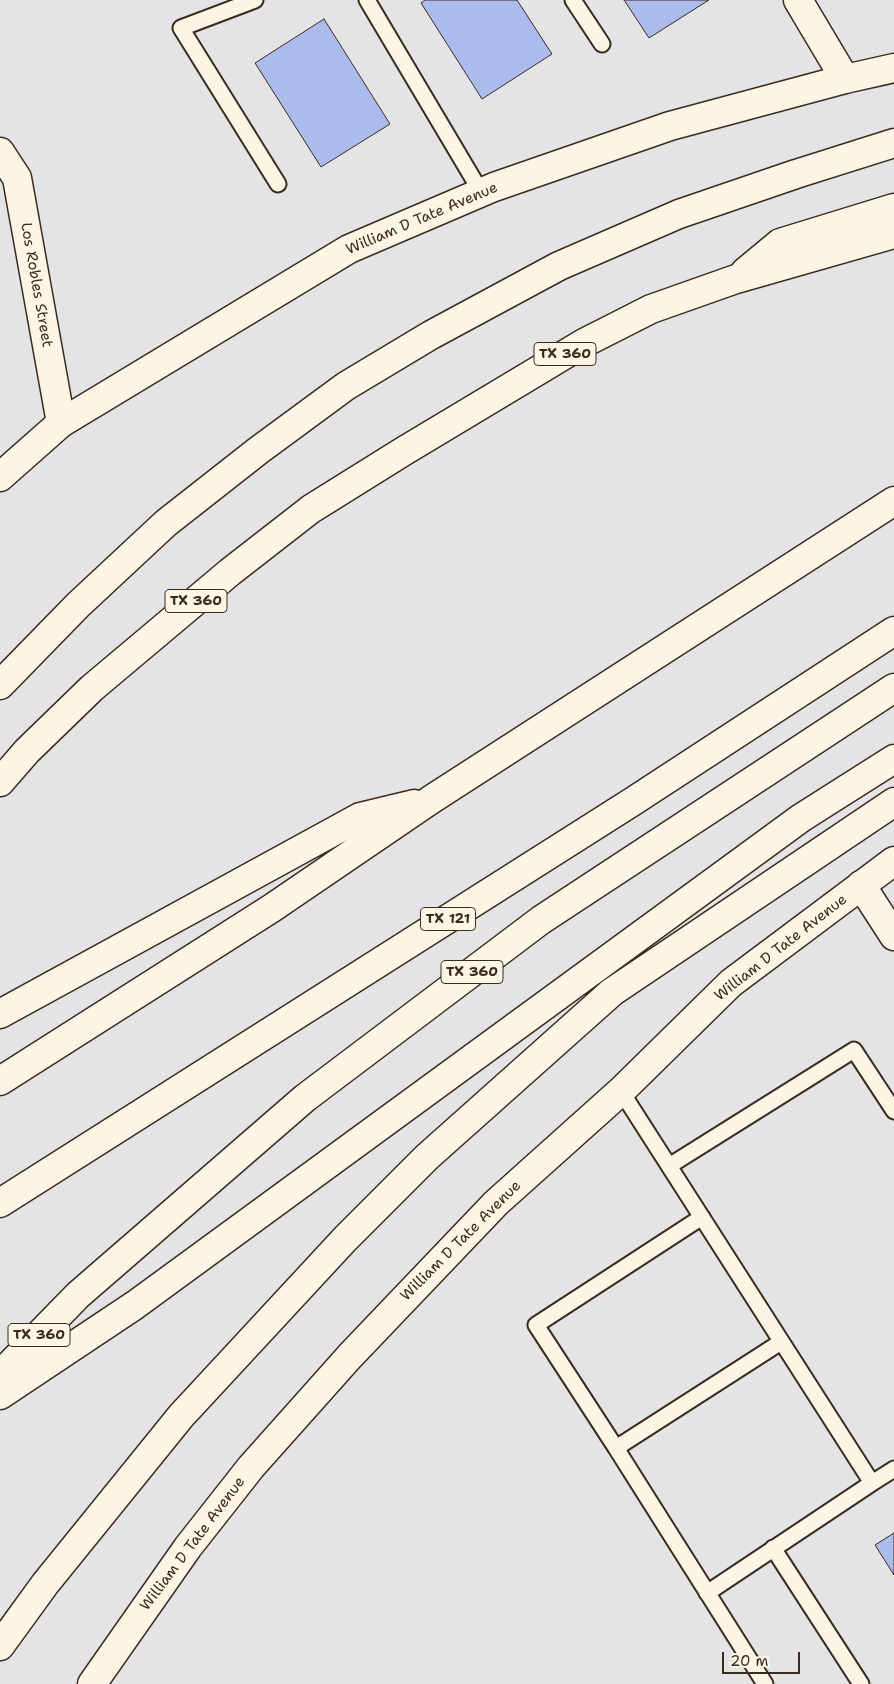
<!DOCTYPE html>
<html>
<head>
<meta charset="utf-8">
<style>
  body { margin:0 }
  #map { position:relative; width:894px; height:1684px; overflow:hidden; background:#e4e4e7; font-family:"Shantell Sans",sans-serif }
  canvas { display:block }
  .scale { position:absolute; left:722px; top:1652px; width:78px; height:22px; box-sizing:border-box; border:2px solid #3b2a1e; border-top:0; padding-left:6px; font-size:15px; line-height:18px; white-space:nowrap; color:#3b2a1e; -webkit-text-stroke:4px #fcf5e5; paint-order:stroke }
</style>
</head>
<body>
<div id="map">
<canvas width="894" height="1684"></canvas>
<div class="scale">20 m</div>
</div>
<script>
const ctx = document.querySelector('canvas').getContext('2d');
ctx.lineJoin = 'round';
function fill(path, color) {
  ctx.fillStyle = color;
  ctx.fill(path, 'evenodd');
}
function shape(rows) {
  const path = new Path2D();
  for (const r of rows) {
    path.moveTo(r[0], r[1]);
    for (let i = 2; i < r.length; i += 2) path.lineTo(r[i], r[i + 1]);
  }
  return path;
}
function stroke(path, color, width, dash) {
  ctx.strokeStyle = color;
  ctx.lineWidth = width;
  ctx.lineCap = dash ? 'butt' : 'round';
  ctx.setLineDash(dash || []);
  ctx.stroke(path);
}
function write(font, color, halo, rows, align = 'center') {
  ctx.font = font + ' "Shantell Sans",sans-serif';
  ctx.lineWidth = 5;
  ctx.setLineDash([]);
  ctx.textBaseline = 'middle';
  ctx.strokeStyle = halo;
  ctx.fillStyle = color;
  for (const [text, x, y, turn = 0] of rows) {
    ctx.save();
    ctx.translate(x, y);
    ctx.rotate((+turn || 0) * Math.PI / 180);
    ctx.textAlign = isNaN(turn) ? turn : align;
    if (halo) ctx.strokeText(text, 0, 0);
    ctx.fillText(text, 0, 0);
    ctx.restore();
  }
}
const building = shape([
  [425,0,517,0,552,54,482,99,421,3,425,0],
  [624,0,709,0,649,38,624,0],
  [324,19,390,124,321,167,255,63,324,19],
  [894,1533,894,1575,875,1545,894,1533]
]);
fill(building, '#abbbeb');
stroke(building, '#3b2a1e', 1);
const service = shape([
  [255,0,181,28,278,184],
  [367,0,481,192],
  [573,0,602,44],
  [621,1091,872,1483,894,1469],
  [669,1166,854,1050,894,1111],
  [616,1448,536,1325,702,1217],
  [773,1548,861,1684],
  [707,1593,872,1483],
  [765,1684,616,1448,781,1342]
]);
const minor = shape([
  [0,152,17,178,61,423]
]);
const tertiary = shape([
  [798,0,845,79],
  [861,885,894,936]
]);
const secondary = shape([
  [0,477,61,423,349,249,494,187,670,126,845,79,894,68],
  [92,1684,188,1547,251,1467,350,1356,496,1203,621,1091,731,983,894,861]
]);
const motorway = shape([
  [745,272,780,243,894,208],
  [0,685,78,605,166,523,259,450,346,386,431,335,559,266,679,214,796,174,894,143],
  [0,782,27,751,92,688,230,572,311,509,404,451,584,343,651,309,736,279,894,234],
  [0,1014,360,817,414,804],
  [0,1081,272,908,432,799,894,501],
  [0,1203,632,802,894,631],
  [0,1375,78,1295,305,1098,541,920,894,688],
  [0,1395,135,1305,801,818,894,759],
  [0,1646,45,1584,181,1416,345,1239,427,1157,612,992,894,802]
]);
stroke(service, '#3b2a1e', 19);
stroke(minor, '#3b2a1e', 31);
stroke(tertiary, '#3b2a1e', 31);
stroke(secondary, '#3b2a1e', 31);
stroke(motorway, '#3b2a1e', 31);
stroke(service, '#fcf5e5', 15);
stroke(minor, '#fcf5e5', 28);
stroke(tertiary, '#fcf5e5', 28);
stroke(secondary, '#fcf5e5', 28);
stroke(motorway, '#fcf5e5', 28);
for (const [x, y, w] of [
  [565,354,62],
  [196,601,62],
  [448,919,55],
  [472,972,62],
  [39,1335,62]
]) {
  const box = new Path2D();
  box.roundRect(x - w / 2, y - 11.5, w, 23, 4);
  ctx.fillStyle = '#fcf5e5';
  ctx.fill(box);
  stroke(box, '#3b2a1e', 1);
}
write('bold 14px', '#3b2a1e', null, [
  ["TX 360",565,354],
  ["TX 360",196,601],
  ["TX 121",448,919],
  ["TX 360",472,972],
  ["TX 360",39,1335]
]);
write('15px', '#3b2a1e', '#fcf5e5', [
  ["William D Tate Avenue",422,219,-23],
  ["Los Robles Street",36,285,80],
  ["William D Tate Avenue",781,948,-38],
  ["William D Tate Avenue",461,1241,-45],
  ["William D Tate Avenue",193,1544,-53]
]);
</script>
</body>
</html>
